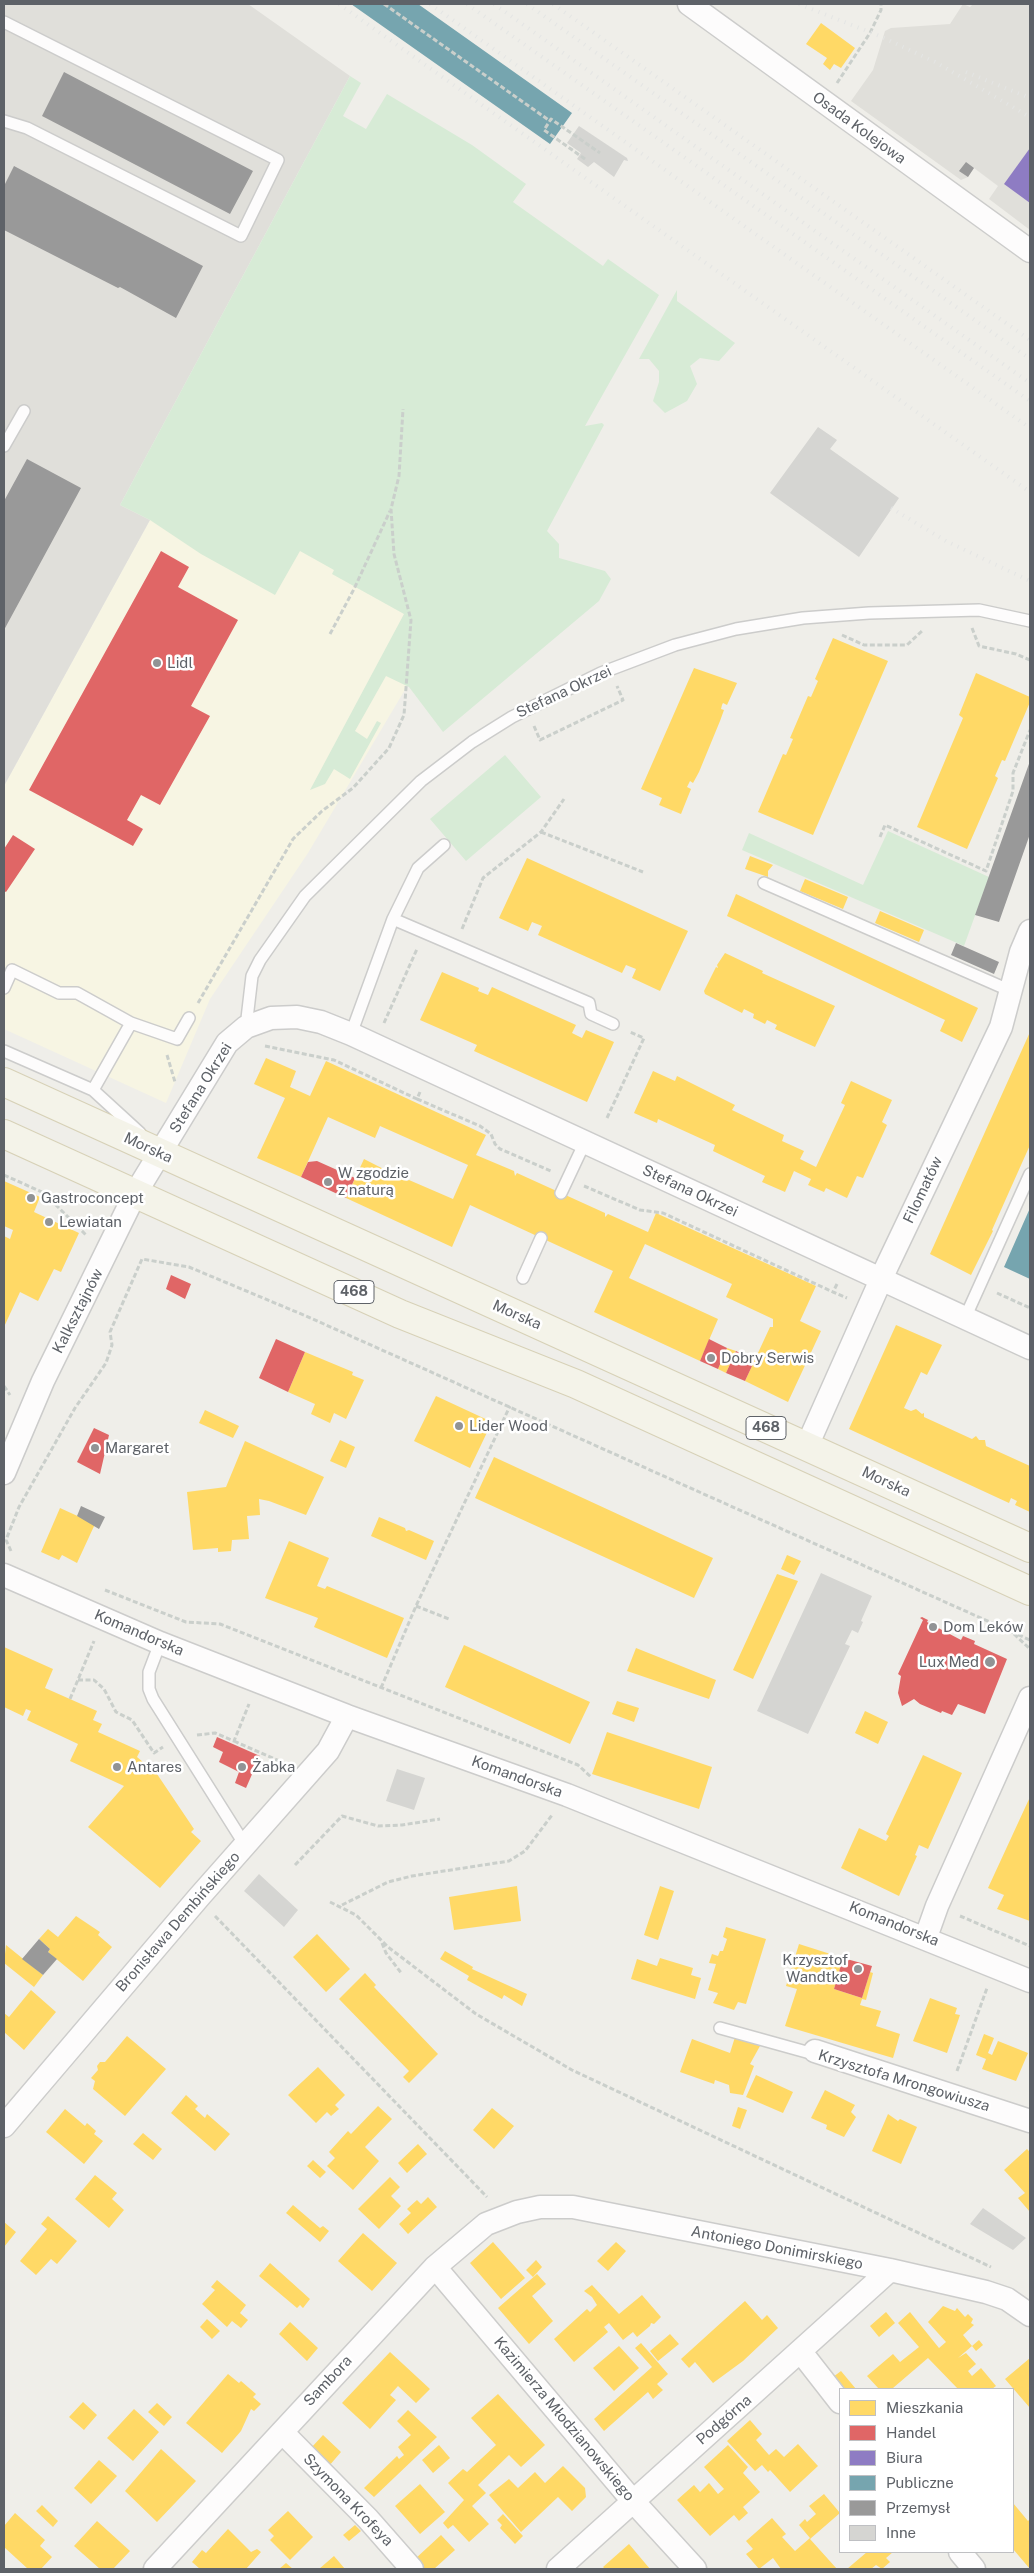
<!DOCTYPE html>
<html>
<head>
<meta charset="utf-8">
<style>
  body { margin:0 }
  #map { position:relative; width:1034px; height:2573px; overflow:hidden; background:#efeee9; font-family:"Public Sans",sans-serif }
  canvas { display:block }
  .frame { position:absolute; inset:0; border:5px solid #5e6268; pointer-events:none }
  .legend { position:absolute; left:839px; top:2388px; width:175px; height:165px; box-sizing:border-box; background:#fff; border:1px solid #bfc0c3; margin:0; padding:6px 9px; list-style:none; font-size:15px; color:#5e6268 }
  .legend li { display:flex; align-items:center; gap:10px; height:25px }
  .legend b { width:25px; border:1px solid #bfc0c3 }
</style>
</head>
<body>
<div id="map">
<canvas width="1034" height="2573"></canvas>
<div class="frame"></div>
<ul class="legend">
<li><b style="height:14px;background:#ffd966"></b>Mieszkania</li>
<li><b style="height:14px;background:#e06666"></b>Handel</li>
<li><b style="height:14px;background:#8e7cc3"></b>Biura</li>
<li><b style="height:14px;background:#76a5af"></b>Publiczne</li>
<li><b style="height:14px;background:#999"></b>Przemysł</li>
<li><b style="height:14px;background:#d5d5d2"></b>Inne</li>
</ul>
</div>
<script>
const ctx = document.querySelector('canvas').getContext('2d');
ctx.lineJoin = 'round';
function fill(path, color) {
  ctx.fillStyle = color;
  ctx.fill(path, 'evenodd');
}
function shape(rows) {
  const path = new Path2D();
  for (const r of rows) {
    path.moveTo(r[0], r[1]);
    for (let i = 2; i < r.length; i += 2) path.lineTo(r[i], r[i + 1]);
  }
  return path;
}
function stroke(path, color, width, dash) {
  ctx.strokeStyle = color;
  ctx.lineWidth = width;
  ctx.lineCap = dash ? 'butt' : 'round';
  ctx.setLineDash(dash || []);
  ctx.stroke(path);
}
function write(font, color, halo, rows, align = 'center') {
  ctx.font = font + ' "Public Sans",sans-serif';
  ctx.lineWidth = 5;
  ctx.setLineDash([]);
  ctx.textBaseline = 'middle';
  ctx.strokeStyle = halo;
  ctx.fillStyle = color;
  for (const [text, x, y, turn = 0] of rows) {
    ctx.save();
    ctx.translate(x, y);
    ctx.rotate((+turn || 0) * Math.PI / 180);
    ctx.textAlign = isNaN(turn) ? turn : align;
    if (halo) ctx.strokeText(text, 0, 0);
    ctx.fillText(text, 0, 0);
    ctx.restore();
  }
}
fill(shape([
  [150,520,498,533,308,853,210,999,166,1103,4,1029,4,786]
]), '#f7f5e3');
fill(shape([
  [4,4,248,4,350,76,120,505,150,520,4,786],
  [963,4,970,7,973,4,1030,4,1030,230,989,199,998,186,974,168,968,177,961,180,851,101,873,70,885,31,891,28,950,24]
]), '#e0dfda');
fill(shape([
  [350,76,361,83,343,116,366,129,387,94,472,145,526,184,513,202,603,266,608,259,659,295,585,426,602,423,604,425,547,531,559,544,559,558,605,571,611,579,599,601,443,732,409,687,386,676,355,731,367,739,377,721,381,723,350,779,334,769,325,784,310,790,404,614,332,574,334,570,300,551,275,595,201,554,150,520,120,505],
  [677,290,677,301,735,343,719,361,700,358,690,366,697,384,687,401,665,413,653,401,659,382,659,371,649,359,639,359],
  [505,755,541,797,466,861,430,819],
  [888,831,989,877,964,946,742,850,749,833,863,885]
]), '#d7ebd6');
fill(shape([
  [821,23,855,48,841,68,834,64,830,70,823,64,827,58,806,44],
  [833,638,888,661,813,835,758,812,783,754,786,755,793,739,790,738,808,696,811,697,818,681,815,679],
  [694,668,737,683,727,705,723,703,722,705,721,709,724,710,720,721,699,772,693,783,690,781,687,787,691,789,681,814,659,805,662,798,641,789],
  [976,673,1030,697,1030,702,1005,761,1002,760,995,776,998,778,967,849,917,827,963,718,959,715],
  [750,856,773,865,768,871,768,877,745,869],
  [527,858,688,931,660,991,632,978,636,969,626,965,622,973,538,935,542,926,532,922,528,931,499,918],
  [805,879,848,897,843,909,800,891],
  [736,894,978,1008,962,1042,940,1031,945,1020,727,916],
  [880,911,924,930,919,942,875,923],
  [725,953,763,971,762,973,835,1006,815,1047,775,1029,777,1025,767,1020,765,1024,753,1018,754,1014,744,1009,742,1013,705,994,704,991,716,967,718,968,717,965],
  [442,972,479,988,478,991,488,995,492,987,576,1025,572,1033,582,1038,586,1030,614,1042,587,1102,474,1051,477,1045,420,1020],
  [1030,1032,1030,1145,992,1230,993,1231,971,1275,930,1254],
  [266,1058,296,1071,290,1087,310,1096,326,1061,486,1135,476,1155,514,1171,515,1176,517,1173,605,1213,605,1217,608,1214,648,1232,656,1213,816,1286,800,1321,821,1331,788,1402,745,1381,770,1327,773,1327,773,1319,726,1297,732,1284,645,1244,629,1278,718,1319,700,1361,594,1312,613,1271,537,1236,470,1205,452,1247,346,1198,364,1159,407,1181,409,1180,453,1199,468,1165,380,1126,375,1138,328,1117,301,1177,257,1158,285,1098,254,1084],
  [653,1071,675,1081,677,1076,735,1105,732,1110,784,1135,782,1141,804,1151,800,1159,816,1167,845,1105,841,1103,851,1081,892,1100,882,1122,887,1125,863,1178,857,1176,847,1198,826,1188,824,1192,808,1185,811,1179,794,1171,785,1192,762,1182,765,1176,713,1151,715,1145,658,1119,657,1123,634,1113],
  [4,1181,40,1197,34,1212,79,1233,61,1272,54,1269,38,1301,20,1292,4,1327,4,1236,10,1239,13,1230,4,1226],
  [896,1325,942,1345,927,1375,921,1372,904,1408,911,1411,916,1409,922,1414,924,1413,924,1417,972,1439,976,1436,979,1440,985,1440,986,1446,1030,1466,1030,1512,1015,1505,1017,1501,1011,1498,1009,1503,849,1429],
  [727,1348,736,1351,726,1373,718,1369],
  [305,1352,353,1372,352,1375,364,1380,346,1419,334,1413,330,1423,311,1414,315,1404,288,1392],
  [436,1396,492,1422,470,1468,414,1441],
  [205,1410,239,1426,233,1438,199,1423],
  [340,1440,355,1447,346,1468,330,1461],
  [245,1441,324,1477,306,1515,269,1501,259,1499,260,1515,247,1516,249,1539,232,1540,231,1551,218,1552,218,1548,193,1550,187,1492,226,1487],
  [494,1457,713,1558,694,1598,475,1498],
  [60,1508,95,1524,77,1563,62,1555,59,1560,41,1552],
  [379,1517,405,1528,406,1531,409,1530,434,1541,426,1560,371,1536],
  [289,1541,329,1558,317,1586,325,1589,327,1586,404,1618,387,1658,314,1627,318,1618,265,1598],
  [787,1555,801,1561,794,1575,781,1569],
  [777,1574,798,1581,753,1679,733,1670],
  [464,1645,590,1702,570,1744,445,1687],
  [4,1647,53,1669,45,1688,97,1711,93,1720,102,1724,98,1732,140,1751,137,1757,157,1774,194,1829,191,1832,201,1841,160,1888,88,1827,124,1786,70,1761,78,1744,27,1720,31,1711,26,1709,23,1716,4,1707],
  [636,1648,716,1680,709,1699,627,1671],
  [617,1701,639,1708,634,1722,612,1714],
  [865,1711,888,1722,878,1744,855,1733],
  [607,1732,712,1767,699,1809,592,1774],
  [923,1755,962,1773,928,1849,919,1845,915,1855,917,1856,899,1896,841,1868,859,1828,886,1841,889,1836,886,1834],
  [1030,1797,1030,1921,997,1909,1004,1895,988,1888],
  [517,1886,521,1921,454,1930,449,1897],
  [660,1886,674,1891,658,1940,644,1935],
  [76,1916,100,1932,98,1935,112,1947,83,1981,48,1952,50,1949,39,1939,48,1929,58,1937],
  [726,1927,766,1939,746,2004,738,2002,734,2010,713,2003,718,1993,708,1990,716,1964,709,1963,712,1954,718,1956,720,1951,723,1951,727,1939,723,1937],
  [317,1934,350,1969,326,1992,293,1957],
  [799,1944,843,1958,834,1989,862,1998,870,1972,873,1973,866,2000,862,1999,860,2005,881,2011,876,2026,900,2034,893,2058,785,2026,797,1989,786,1986],
  [6,1945,43,1975,34,1987,4,1963],
  [445,1951,473,1967,472,1969,527,1994,522,2006,504,1995,502,1999,467,1980,469,1976,440,1959],
  [660,1958,693,1968,691,1975,701,1978,695,1999,631,1979,637,1959,657,1966],
  [365,1973,376,1985,374,1987,438,2054,409,2083,403,2077,409,2071,339,1999],
  [31,1990,56,2012,24,2050,4,2032,4,2013,9,2017],
  [930,1998,957,2008,955,2014,960,2015,947,2053,913,2041],
  [984,2034,994,2038,988,2053,992,2055,998,2041,1028,2053,1016,2081,982,2069,986,2059,976,2055],
  [127,2036,166,2069,125,2116,93,2089,95,2081,91,2078,98,2070,97,2066,100,2062,105,2062],
  [735,2037,760,2046,750,2064,754,2066,743,2095,730,2093,729,2085,715,2080,714,2084,680,2072,692,2039,730,2053],
  [318,2067,345,2095,335,2105,339,2109,331,2116,327,2112,316,2123,288,2095],
  [756,2075,793,2092,783,2113,746,2097],
  [825,2090,855,2105,851,2112,856,2117,844,2137,826,2129,827,2125,811,2118],
  [186,2095,198,2106,195,2109,205,2118,207,2114,230,2134,215,2151,171,2113],
  [378,2106,392,2119,365,2147,379,2161,353,2190,327,2166,335,2158,329,2152,348,2131,351,2134],
  [738,2107,747,2110,740,2129,732,2126],
  [492,2108,514,2126,494,2149,473,2130],
  [65,2109,85,2126,87,2123,96,2131,94,2134,103,2141,84,2164,46,2132],
  [888,2114,898,2121,900,2119,917,2127,901,2164,872,2151],
  [143,2133,162,2149,153,2160,133,2144],
  [418,2144,427,2154,407,2173,398,2163],
  [1027,2149,1030,2152,1030,2212,1018,2198,1025,2193,1004,2170],
  [313,2160,326,2172,320,2178,307,2166],
  [95,2175,117,2193,112,2199,124,2210,109,2228,75,2199],
  [390,2177,400,2187,391,2196,401,2206,379,2229,358,2209],
  [428,2197,437,2207,408,2234,399,2224,411,2213,407,2209,417,2200,421,2204],
  [293,2205,320,2228,323,2226,329,2231,320,2242,286,2213],
  [48,2216,77,2241,57,2264,51,2259,36,2275,20,2261,47,2229,41,2224],
  [4,2222,16,2232,4,2247],
  [363,2233,397,2263,372,2291,338,2261],
  [493,2242,525,2278,501,2299,470,2263],
  [616,2242,626,2251,608,2271,597,2261],
  [536,2260,542,2267,533,2277,526,2270],
  [270,2263,310,2299,303,2308,300,2305,297,2308,259,2276],
  [537,2274,546,2284,532,2296,553,2321,529,2344,498,2308],
  [217,2280,246,2305,240,2313,248,2320,241,2328,232,2321,227,2327,202,2304,215,2290,211,2287],
  [592,2285,619,2314,642,2295,661,2317,654,2324,651,2323,650,2326,637,2337,633,2332,623,2340,609,2323,604,2327,608,2332,574,2362,554,2339,587,2309,590,2312,597,2305,592,2297,584,2291],
  [745,2301,762,2320,767,2315,778,2328,743,2361,713,2383,695,2362,689,2368,681,2359],
  [943,2306,955,2311,957,2308,965,2317,968,2314,973,2319,971,2323,974,2325,963,2335,972,2346,979,2340,983,2345,976,2351,972,2346,958,2358,966,2353,976,2364,968,2371,972,2376,981,2368,996,2386,992,2389,958,2389,928,2358,893,2388,895,2389,879,2389,867,2376,893,2354,900,2362,919,2347,898,2323,910,2312,939,2348,946,2342,928,2322],
  [886,2312,895,2323,879,2337,870,2326],
  [207,2319,220,2331,212,2339,200,2327],
  [290,2322,318,2348,307,2361,279,2334],
  [670,2334,679,2344,658,2361,650,2351],
  [641,2343,668,2374,657,2384,663,2390,653,2399,648,2392,604,2431,594,2419,652,2367,635,2348],
  [619,2346,639,2368,614,2391,593,2368],
  [390,2352,430,2389,416,2403,398,2386,390,2395,396,2400,370,2429,342,2403],
  [1030,2358,1030,2408,1005,2379],
  [841,2371,856,2389,840,2389,829,2380],
  [228,2374,239,2383,241,2381,256,2394,253,2397,261,2404,254,2411,251,2409,241,2431,222,2453,186,2423],
  [498,2394,545,2445,521,2467,509,2455,478,2485,486,2493,472,2506,489,2524,469,2542,453,2525,448,2529,443,2523,464,2500,448,2483,463,2469,467,2472,496,2445,471,2418],
  [83,2402,97,2415,84,2430,69,2417],
  [157,2403,172,2417,164,2426,148,2412],
  [134,2409,159,2432,133,2461,107,2438],
  [408,2410,437,2437,374,2497,364,2488,397,2456,399,2459,404,2455,398,2447,411,2435,397,2421],
  [750,2420,762,2434,756,2440,769,2455,776,2449,784,2457,798,2444,818,2466,790,2492,770,2470,768,2472,762,2465,755,2471,727,2441],
  [323,2435,341,2452,329,2466,311,2448],
  [439,2445,450,2458,433,2473,422,2460],
  [728,2445,748,2467,743,2473,760,2492,743,2507,748,2513,739,2521,734,2515,710,2536,677,2500,694,2485,700,2492,709,2483,718,2494,724,2489,704,2467],
  [161,2449,196,2481,157,2522,125,2491],
  [99,2460,117,2476,91,2504,74,2488],
  [563,2466,585,2488,586,2497,572,2511,558,2497,521,2532,489,2495,509,2479,518,2488,535,2472,545,2483],
  [420,2484,445,2512,420,2534,395,2506],
  [824,2494,840,2513,810,2539,837,2569,781,2569,773,2558,759,2569,746,2554,753,2549,746,2541,772,2518,786,2534,782,2537,795,2551,810,2538,799,2525,805,2519,807,2522,816,2514,809,2506],
  [1013,2503,1028,2521,1030,2519,1030,2569,1013,2549],
  [42,2505,58,2521,53,2527,36,2511],
  [288,2511,313,2537,290,2560,270,2540,274,2536,268,2530],
  [15,2513,45,2540,40,2546,52,2557,41,2569,28,2569,4,2547,4,2526],
  [503,2514,523,2536,515,2544,500,2528,502,2525,497,2520],
  [97,2521,130,2551,113,2569,100,2569,74,2546],
  [355,2525,361,2531,349,2541,343,2535],
  [228,2529,251,2552,257,2549,261,2552,246,2569,200,2569,192,2562,202,2550,206,2553],
  [441,2535,455,2550,434,2569,425,2569,415,2559],
  [629,2544,650,2569,605,2569,603,2567],
  [867,2552,893,2552,886,2558,890,2562,882,2569,876,2565,871,2569,847,2569],
  [334,2556,345,2569,319,2569],
  [286,2563,293,2569,279,2569]
]), '#ffd966');
fill(shape([
  [161,551,189,567,178,587,238,620,191,706,210,716,160,805,141,795,127,820,143,829,133,846,29,790],
  [13,835,35,849,6,892,4,891,4,849],
  [317,1161,355,1178,346,1198,301,1177,308,1162],
  [171,1275,191,1284,185,1299,166,1289],
  [276,1339,305,1352,288,1392,259,1378],
  [709,1339,727,1348,718,1369,700,1361],
  [736,1351,748,1357,746,1363,752,1366,745,1381,726,1373],
  [94,1428,109,1435,100,1474,77,1462],
  [922,1617,928,1620,927,1622,961,1640,963,1636,975,1641,974,1644,1007,1659,985,1714,958,1704,952,1715,942,1711,941,1713,920,1704,914,1699,902,1706,898,1693,901,1676,898,1674,923,1620,920,1618],
  [217,1737,260,1756,246,1788,235,1783,239,1772,219,1762,223,1752,213,1747],
  [843,1958,872,1966,862,1998,834,1989]
]), '#e06666');
fill(shape([
  [1030,148,1030,203,1004,184]
]), '#8e7cc3');
fill(shape([
  [351,4,418,4,572,113,550,144],
  [1030,1208,1030,1279,1004,1267]
]), '#76a5af');
fill(shape([
  [64,72,253,171,230,214,42,116],
  [966,162,974,168,968,177,959,171],
  [14,166,203,266,176,318,120,287,118,288,4,230,4,186],
  [27,459,81,488,4,630,4,501],
  [1030,761,1030,834,999,922,975,915],
  [956,943,999,962,994,974,951,955],
  [81,1506,105,1517,99,1529,77,1516],
  [39,1939,50,1949,48,1952,57,1959,43,1975,22,1959]
]), '#999');
fill(shape([
  [579,126,627,158,628,161,624,160,614,177,594,162,588,167,577,159,581,153,567,143],
  [818,427,837,440,830,449,899,498,859,557,770,493],
  [821,1573,872,1596,861,1621,863,1622,858,1633,852,1630,845,1644,850,1646,808,1734,757,1711],
  [397,1769,425,1778,414,1810,386,1801],
  [259,1874,298,1910,284,1927,244,1891],
  [983,2208,1026,2238,1013,2250,970,2224]
]), '#d5d5d2');
const lane = shape([
  [4,22,278,160,241,236,27,128,4,121],
  [4,446,24,411],
  [764,883,1011,991],
  [393,919,589,1003,591,1014,613,1024],
  [4,988,12,970,59,993,77,993,131,1023,177,1039,189,1018],
  [246,1027,252,976,260,960,305,896,421,781,472,742,512,717,601,673,675,645,736,629,803,618,869,613,979,610,1030,621],
  [351,1034,393,919,418,868,444,845],
  [4,1051,93,1090,140,1133],
  [93,1090,131,1023],
  [561,1193,585,1142],
  [523,1278,541,1238],
  [965,1318,1030,1174],
  [160,1643,149,1672,149,1689,153,1699,245,1845],
  [720,2028,810,2053,815,2051]
]);
const street = shape([
  [689,4,1030,251],
  [807,1446,887,1266,1001,1027,1021,952,1030,931],
  [4,1473,43,1381,135,1194,227,1043,246,1027,271,1018,297,1017,321,1022,351,1034,1030,1348],
  [4,1575,160,1643,347,1716,567,1795,1030,1981],
  [926,1937,937,1906,1030,1698],
  [815,2051,1030,2121],
  [4,2126,199,1897,328,1751,347,1716],
  [435,2267,632,2500,695,2569],
  [801,2352,840,2402],
  [282,2432,368,2519,412,2569],
  [960,2552,974,2569],
  [155,2569,435,2267,486,2224,517,2212,540,2207,573,2207,890,2270,986,2292,1007,2299,1030,2315],
  [558,2569,890,2270]
]);
const primary = shape([
  [4,1082,1030,1548],
  [4,1134,400,1314,576,1384,1030,1591]
]);
stroke(lane, '#cccccb', 14);
stroke(street, '#cccccb', 25);
stroke(primary, '#d7d1b7', 30);
stroke(shape([
  [384,4,550,121],
  [837,83,870,33,881,10,881,4],
  [585,159,544,130,551,119,600,153],
  [972,628,979,646,1016,654,1030,660],
  [330,634,354,589,390,511],
  [842,635,864,645,907,645,923,630],
  [534,726,540,740,623,700,617,686],
  [541,832,643,872],
  [880,837,885,825,986,871,1013,791,1013,773,1030,730],
  [462,929,483,878,541,832,564,799],
  [198,1003,293,839,322,811,353,788,389,748,404,715,411,620,394,554,391,509,399,476,403,409],
  [384,1023,417,949],
  [265,1046,334,1060,417,1099,420,1092],
  [167,1055,175,1082],
  [417,1099,480,1126,491,1134,495,1144,500,1149,551,1171],
  [607,1118,644,1038,630,1032],
  [4,1175,44,1193,86,1235],
  [584,1186,640,1210,663,1213,833,1292],
  [837,1284,833,1292,847,1298],
  [997,1293,1030,1308],
  [4,1386,10,1395],
  [11,1551,6,1540,19,1507,75,1408,106,1363,112,1345,110,1332,142,1259,189,1267,306,1316,1030,1640],
  [105,1590,186,1622,220,1624,578,1765,591,1777],
  [416,1606,449,1619],
  [1014,1634,1030,1649],
  [78,1680,94,1680,104,1689,116,1712,132,1720,154,1753,163,1747],
  [381,1688,416,1606,510,1406],
  [70,1699,94,1641],
  [197,1735,215,1733,234,1741,249,1704],
  [234,1741,286,1764],
  [295,1865,342,1816,378,1826,402,1825,440,1819],
  [330,1902,356,1915,388,1947,476,2014,572,2070,991,2267],
  [342,1905,388,1882,412,1876,509,1861,525,1851,552,1815],
  [215,1916,487,2197],
  [960,1916,1030,1946],
  [382,1943,386,1953,402,1974],
  [957,2071,987,1988]
]), '#cacfcb', 3, [5, 2.5]);
stroke(lane, '#fdfcfc', 11);
stroke(street, '#fdfcfc', 22);
stroke(primary, '#f4f3e9', 28);
stroke(shape([
  [339,4,1030,492],
  [430,4,1030,428],
  [467,4,1030,401],
  [494,4,1030,383],
  [527,4,1030,359],
  [553,4,1030,340],
  [799,4,882,37,935,62,1030,117],
  [966,72,1030,98],
  [891,508,946,541,1030,581]
]), '#e4e5e4', 4, [1, 6]);
for (const [x, y, r, color] of [
  [157,663,5,"#919395"],
  [328,1182,5,"#919395"],
  [31,1198,5,"#919395"],
  [49,1222,5,"#919395"],
  [711,1358,5,"#919395"],
  [459,1426,5,"#919395"],
  [95,1448,5,"#919395"],
  [933,1627,5,"#919395"],
  [990,1662,6,"#919395"],
  [117,1767,5,"#919395"],
  [242,1767,5,"#919395"],
  [858,1969,5,"#919395"]
]) {
  const dot = new Path2D();
  dot.arc(x, y, r, 0, 2 * Math.PI);
  ctx.fillStyle = color;
  ctx.fill(dot);
  stroke(dot, '#fff', 2);
}
for (const [x, y, w] of [
  [354,1292,40],
  [766,1428,40]
]) {
  const box = new Path2D();
  box.roundRect(x - w / 2, y - 11.5, w, 23, 4);
  ctx.fillStyle = '#fff';
  ctx.fill(box);
  stroke(box, '#5e6268', 1);
}
write('bold 14px', '#5e6268', null, [
  ["468",354,1292],
  ["468",766,1428]
]);
write('15px', '#5e6268', '#fff', [
  ["Osada Kolejowa",859,128,36],
  ["Stefana Okrzei",564,692,-25],
  ["Stefana Okrzei",201,1088,-58],
  ["Morska",148,1148,25],
  ["Filomatów",923,1190,-65],
  ["Stefana Okrzei",690,1191,25],
  ["Kalksztajnów",78,1311,-63],
  ["Morska",517,1315,24],
  ["Morska",886,1482,25],
  ["Komandorska",139,1633,23],
  ["Komandorska",517,1777,20],
  ["Bronisława Dembińskiego",178,1922,-49],
  ["Komandorska",894,1924,22],
  ["Krzysztofa Mrongowiusza",904,2081,17],
  ["Antoniego Donimirskiego",777,2248,11],
  ["Sambora",328,2381,-47],
  ["Kazimierza Młodzianowskiego",564,2419,50],
  ["Podgórna",724,2420,-41],
  ["Szymona Krofeya",348,2500,46]
]);
write('15px', '#5e6268', '#fff', [
  ["Lidl",167,663],
  ["W zgodzie",338,1173],
  ["z naturą",338,1190],
  ["Gastroconcept",41,1198],
  ["Lewiatan",59,1222],
  ["Dobry Serwis",721,1358],
  ["Lider Wood",469,1426],
  ["Margaret",105,1448],
  ["Dom Leków",943,1627],
  ["Lux Med",979,1662,"right"],
  ["Antares",127,1767],
  ["Żabka",252,1767],
  ["Krzysztof",848,1960,"right"],
  ["Wandtke",848,1977,"right"]
], 'left');
</script>
</body>
</html>
